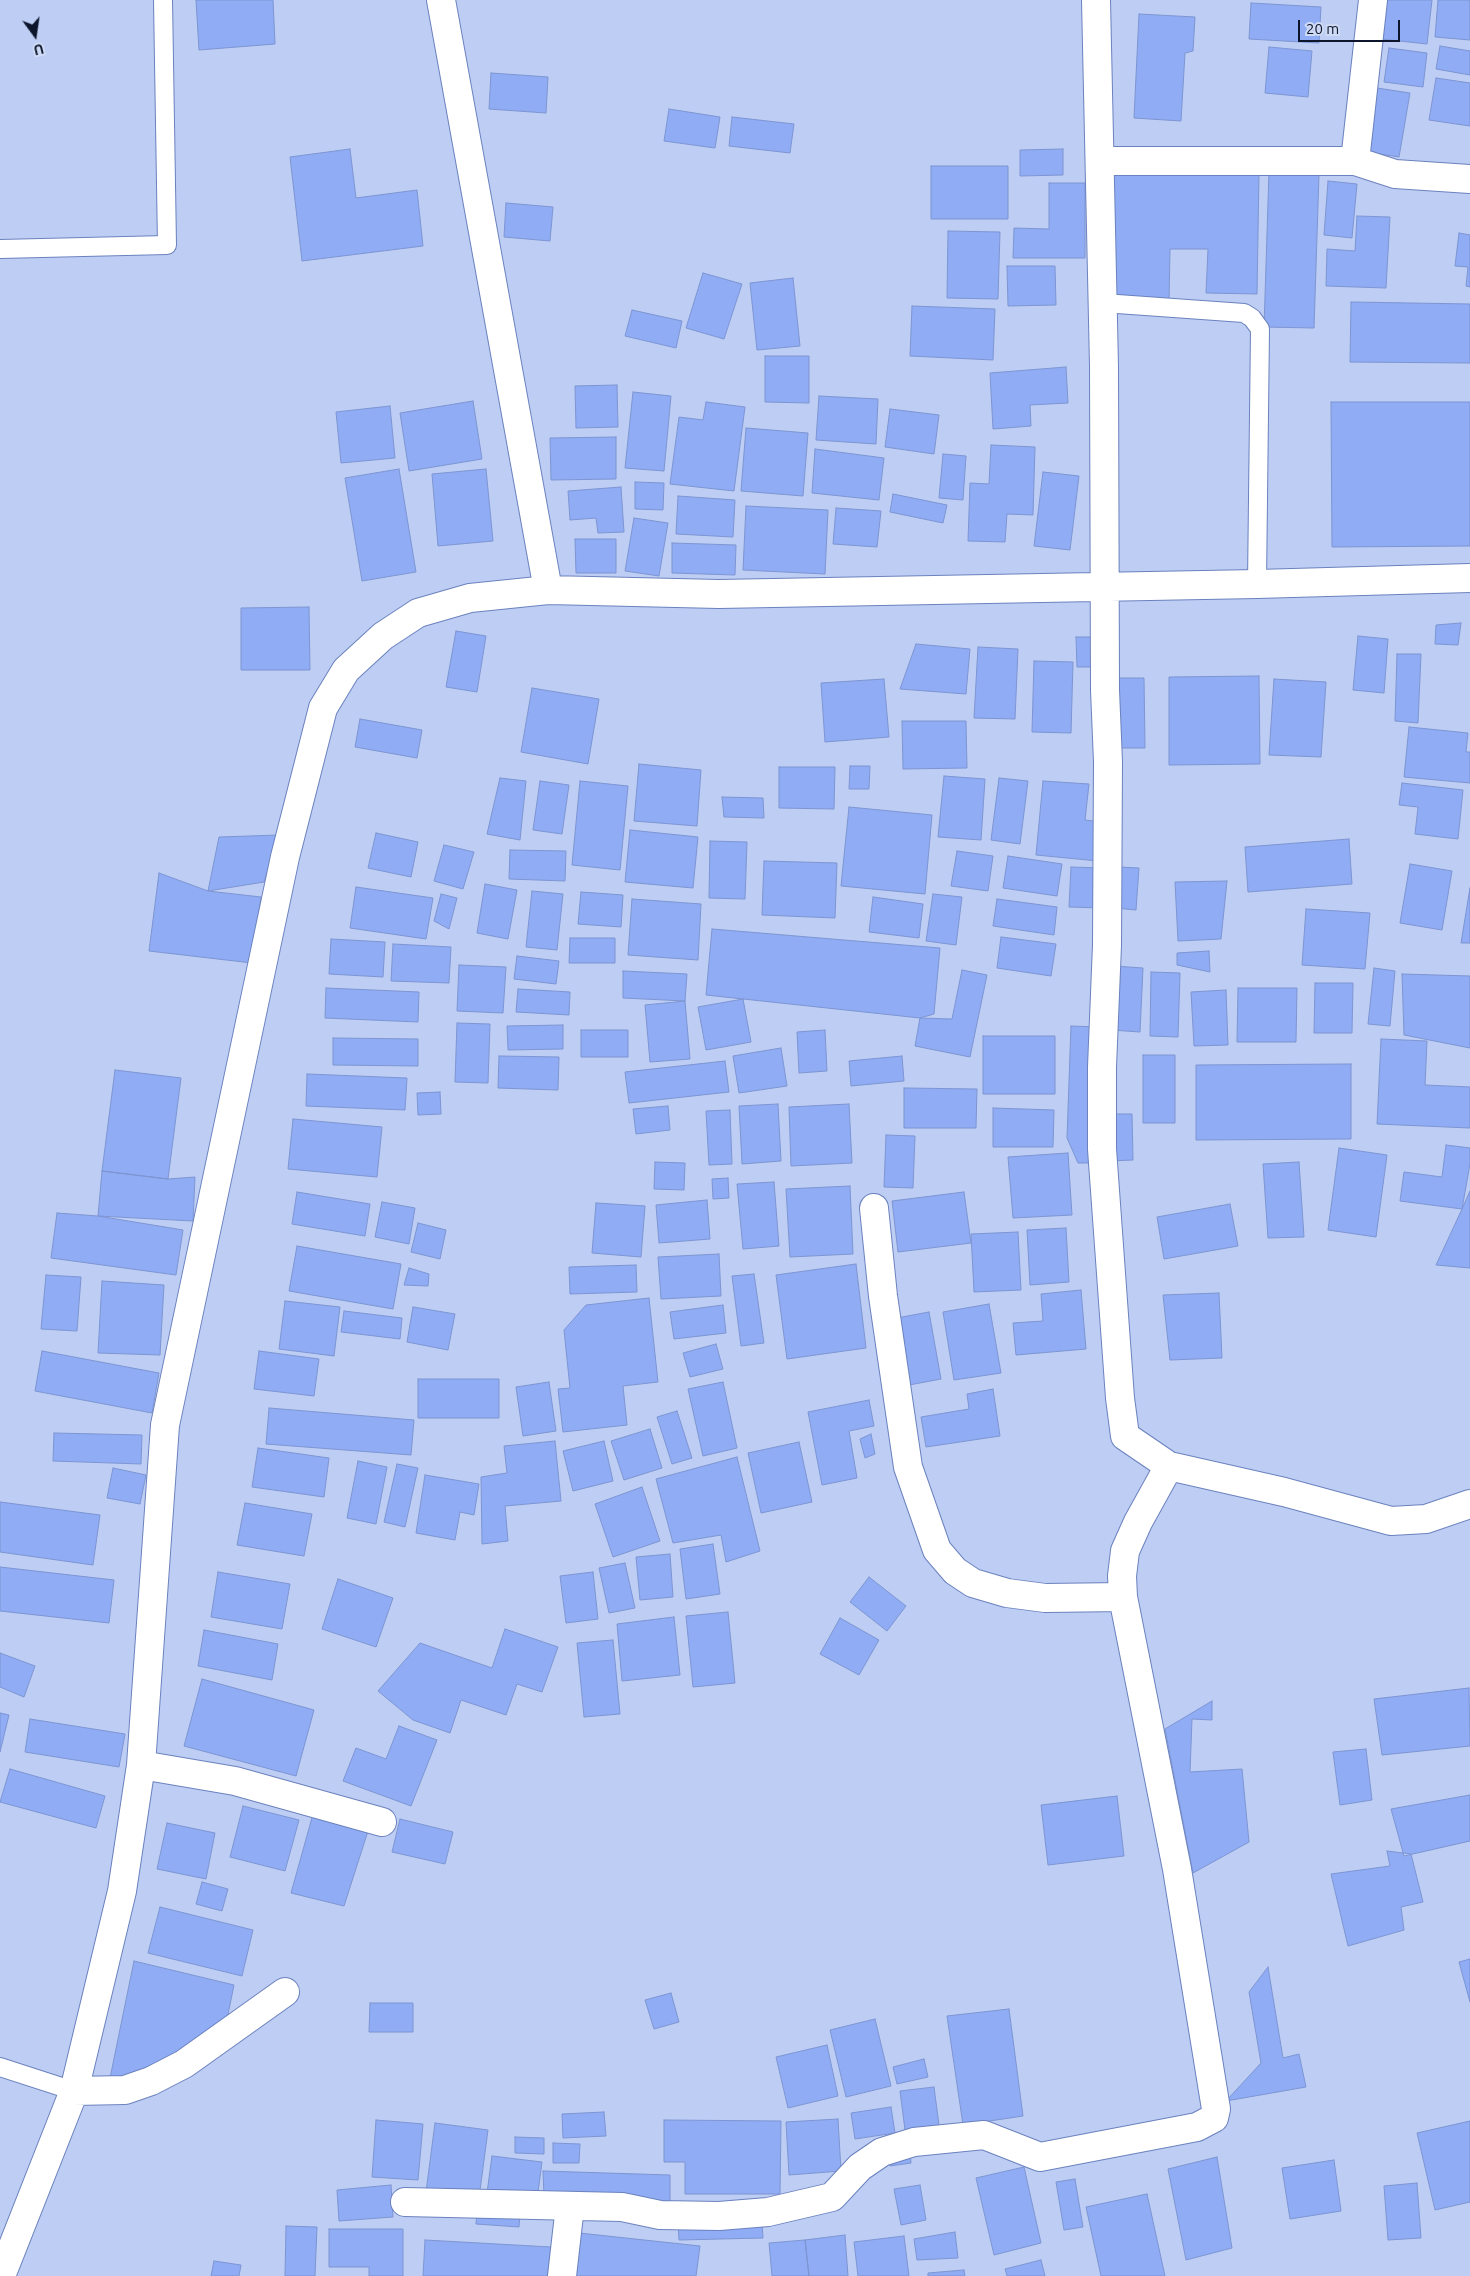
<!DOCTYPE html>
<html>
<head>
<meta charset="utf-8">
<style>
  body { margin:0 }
  #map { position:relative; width:1470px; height:2276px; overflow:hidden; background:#bdcdf3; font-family:Ubuntu,sans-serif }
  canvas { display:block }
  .north { position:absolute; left:10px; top:10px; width:50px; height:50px; -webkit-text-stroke:4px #cfdaf4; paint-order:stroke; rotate:166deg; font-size:14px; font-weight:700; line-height:20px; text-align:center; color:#0c152b }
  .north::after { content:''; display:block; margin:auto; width:18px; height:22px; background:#0c152b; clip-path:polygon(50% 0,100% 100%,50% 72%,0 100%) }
  .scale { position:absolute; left:1298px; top:20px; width:102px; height:22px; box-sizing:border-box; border:2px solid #0c152b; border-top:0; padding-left:6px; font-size:15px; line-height:18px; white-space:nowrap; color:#0c152b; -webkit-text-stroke:4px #cfdaf4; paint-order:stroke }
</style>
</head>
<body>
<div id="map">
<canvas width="1470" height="2276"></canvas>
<div class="north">U</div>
<div class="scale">20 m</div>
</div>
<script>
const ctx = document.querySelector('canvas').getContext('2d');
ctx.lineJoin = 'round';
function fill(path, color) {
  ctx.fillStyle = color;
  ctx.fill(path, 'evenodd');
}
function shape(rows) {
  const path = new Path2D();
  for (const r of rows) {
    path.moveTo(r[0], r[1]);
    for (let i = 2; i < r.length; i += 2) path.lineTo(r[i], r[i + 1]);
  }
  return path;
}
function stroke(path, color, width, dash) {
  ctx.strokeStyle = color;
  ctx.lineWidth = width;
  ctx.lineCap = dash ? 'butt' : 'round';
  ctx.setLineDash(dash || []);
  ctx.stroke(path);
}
const building = shape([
  [196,0,273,0,275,44,199,50,196,0],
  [1386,0,1432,0,1427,44,1381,39,1386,0],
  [1438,0,1470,0,1470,40,1435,37,1438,0],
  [1251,3,1321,7,1319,43,1249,39,1251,3],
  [1139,14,1195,17,1193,51,1185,53,1181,121,1134,118,1139,14],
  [1440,46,1470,51,1470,75,1436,69,1440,46],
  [1269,47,1312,51,1308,97,1265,93,1269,47],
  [1389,48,1427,53,1423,87,1384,82,1389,48],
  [491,73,548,77,546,113,489,109,491,73],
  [1436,78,1470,83,1470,126,1429,120,1436,78],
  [1377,88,1410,93,1399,157,1367,152,1377,88],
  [669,109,720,117,715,148,664,141,669,109],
  [732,117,794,124,790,153,729,146,732,117],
  [350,149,356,198,417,190,423,246,302,261,290,157,350,149],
  [1063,149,1063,175,1020,176,1020,150,1063,149],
  [931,166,1008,166,1008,219,931,219,931,166],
  [1109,170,1259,173,1257,294,1206,293,1208,249,1170,249,1169,302,1106,301,1109,170],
  [1269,172,1319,174,1314,328,1264,327,1269,172],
  [1328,181,1357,184,1352,238,1324,235,1328,181],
  [1049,183,1085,183,1085,258,1013,258,1014,228,1049,229,1049,183],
  [506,203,553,207,550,241,504,237,506,203],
  [1357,216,1390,217,1386,288,1326,286,1327,249,1355,251,1357,216],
  [948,231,1000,232,998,299,947,298,948,231],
  [1459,233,1470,235,1470,287,1466,286,1468,267,1455,266,1459,233],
  [1007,266,1055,266,1056,305,1008,306,1007,266],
  [703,273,742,284,724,339,686,328,703,273],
  [793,278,800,346,757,350,750,283,793,278],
  [1351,302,1470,304,1470,363,1350,362,1351,302],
  [912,306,995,309,993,360,910,356,912,306],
  [632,310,682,321,676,348,625,336,632,310],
  [765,356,809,356,809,403,765,402,765,356],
  [1066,367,1068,403,1030,405,1031,426,993,429,990,373,1066,367],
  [617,385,618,427,576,428,575,386,617,385],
  [633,392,671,396,664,471,625,468,633,392],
  [819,396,878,399,876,444,816,440,819,396],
  [473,401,482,459,409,471,400,413,473,401],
  [706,402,745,407,734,491,670,484,679,417,703,420,706,402],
  [1331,402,1470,402,1470,546,1332,547,1331,402],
  [390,406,395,458,341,463,336,412,390,406],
  [890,409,939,415,934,454,885,447,890,409],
  [746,428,808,433,803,496,741,491,746,428],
  [616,437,616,479,551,480,550,438,616,437],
  [991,445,1035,447,1033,515,1007,514,1005,542,968,541,970,483,989,484,991,445],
  [815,449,884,458,879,500,812,493,815,449],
  [943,454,966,456,963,500,939,498,943,454],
  [399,469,416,572,362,581,345,478,399,469],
  [486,469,493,541,438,546,432,474,486,469],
  [1043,472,1079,476,1070,550,1034,546,1043,472],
  [635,482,664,483,663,510,635,509,635,482],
  [621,487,624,532,598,533,596,518,570,520,568,491,621,487],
  [893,494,947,505,943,523,890,512,893,494],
  [678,496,735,500,733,537,676,534,678,496],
  [746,506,828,510,825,574,743,570,746,506],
  [836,508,881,511,877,547,833,544,836,508],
  [634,518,668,523,659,576,625,571,634,518],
  [575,539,616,539,616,573,576,573,575,539],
  [672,543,736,545,735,575,672,573,672,543],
  [309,607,310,670,241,670,241,608,309,607],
  [1461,623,1458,645,1435,644,1436,625,1461,623],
  [456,631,486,636,477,692,446,687,456,631],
  [1358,636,1388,639,1384,693,1353,690,1358,636],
  [1076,637,1094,637,1095,667,1077,667,1076,637],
  [916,644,970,649,966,694,900,689,916,644],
  [978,647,1018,649,1015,719,974,718,978,647],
  [1397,654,1421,654,1418,723,1395,721,1397,654],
  [1034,661,1073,662,1071,733,1032,732,1034,661],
  [1259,676,1260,764,1169,765,1169,677,1259,676],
  [1115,678,1144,678,1145,748,1115,748,1115,678],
  [884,679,889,737,825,742,821,683,884,679],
  [1274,679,1326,682,1321,757,1269,755,1274,679],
  [532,688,599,699,588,764,521,752,532,688],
  [360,719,422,730,417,758,355,747,360,719],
  [902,721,966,721,967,768,903,769,902,721],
  [1409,727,1468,733,1466,752,1470,752,1470,783,1404,777,1409,727],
  [639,764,701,770,697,826,634,821,639,764],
  [850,766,870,766,869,789,849,789,850,766],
  [779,767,835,767,834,809,779,808,779,767],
  [944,776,985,779,981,840,938,837,944,776],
  [500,778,526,781,520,840,487,834,500,778],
  [999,778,1028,781,1020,844,991,840,999,778],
  [540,781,569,785,562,834,533,830,540,781],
  [580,781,628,786,620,870,572,865,580,781],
  [1043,781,1089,784,1085,820,1101,822,1098,861,1036,855,1043,781],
  [1402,783,1463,790,1458,839,1415,834,1418,807,1399,805,1402,783],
  [722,797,763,798,764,818,724,817,722,797],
  [849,807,932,815,925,894,841,886,849,807],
  [630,830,698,837,693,888,625,882,630,830],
  [376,833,418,842,411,877,368,868,376,833],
  [279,835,264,882,208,891,219,837,279,835],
  [1349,839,1352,884,1248,892,1245,847,1349,839],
  [710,841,747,842,745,899,709,898,710,841],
  [444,845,474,852,463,889,434,881,444,845],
  [510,850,566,851,565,881,509,879,510,850],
  [957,851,993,856,988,891,951,886,957,851],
  [1008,856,1062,864,1057,896,1003,888,1008,856],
  [764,861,837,863,835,918,762,915,764,861],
  [1410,864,1452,871,1442,930,1400,923,1410,864],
  [1071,867,1102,868,1101,908,1069,907,1071,867],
  [1118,867,1139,868,1136,910,1115,908,1118,867],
  [159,873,208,891,261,897,252,963,149,951,159,873],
  [1227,881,1221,939,1178,941,1175,882,1227,881],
  [485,884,517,890,508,939,477,933,485,884],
  [356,887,433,898,426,939,350,928,356,887],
  [1470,888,1470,943,1461,943,1470,888],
  [532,891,563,894,557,950,526,947,532,891],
  [581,892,623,895,621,927,578,924,581,892],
  [441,894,457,898,449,929,434,921,441,894],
  [933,894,962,897,956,945,926,941,933,894],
  [873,897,923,904,919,938,869,932,873,897],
  [632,899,701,904,698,960,628,955,632,899],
  [997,899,1057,907,1054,935,993,926,997,899],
  [1306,909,1370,913,1365,969,1302,965,1306,909],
  [712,929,940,948,934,1014,920,1018,706,995,712,929],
  [1001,937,1056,944,1051,976,997,968,1001,937],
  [570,938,615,938,615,963,569,963,570,938],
  [331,939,385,942,383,977,329,974,331,939],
  [393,944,451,947,449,983,391,981,393,944],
  [1209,951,1210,972,1177,965,1177,953,1209,951],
  [517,956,559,961,556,984,514,979,517,956],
  [459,965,506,967,503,1013,457,1011,459,965],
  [1114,966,1143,968,1140,1032,1111,1030,1114,966],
  [1374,968,1395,971,1390,1026,1368,1024,1374,968],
  [962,970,987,975,970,1057,915,1046,920,1018,952,1019,962,970],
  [623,971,687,974,685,1001,623,998,623,971],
  [1151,972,1180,973,1178,1037,1150,1036,1151,972],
  [1402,974,1470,976,1470,1048,1404,1035,1402,974],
  [1315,983,1353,983,1352,1033,1314,1033,1315,983],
  [326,988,419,992,418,1022,325,1018,326,988],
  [1238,988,1297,988,1296,1042,1237,1042,1238,988],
  [518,989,570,992,569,1015,516,1012,518,989],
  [1226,990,1228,1045,1194,1046,1191,992,1226,990],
  [743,999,751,1042,706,1050,698,1007,743,999],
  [685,1001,690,1059,650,1062,645,1005,685,1001],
  [457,1023,490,1024,488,1083,455,1082,457,1023],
  [563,1025,563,1049,508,1050,507,1026,563,1025],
  [1071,1026,1100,1027,1095,1163,1078,1163,1067,1138,1071,1026],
  [581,1030,628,1030,628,1057,581,1057,581,1030],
  [825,1030,827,1071,799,1073,797,1032,825,1030],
  [983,1036,1055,1036,1055,1094,983,1094,983,1036],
  [333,1038,418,1039,418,1066,333,1065,333,1038],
  [1381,1039,1427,1041,1425,1085,1470,1087,1470,1128,1377,1124,1381,1039],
  [781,1048,787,1086,739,1093,733,1056,781,1048],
  [1143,1055,1175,1055,1175,1123,1143,1123,1143,1055],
  [499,1056,559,1057,558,1090,498,1088,499,1056],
  [902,1056,904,1081,851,1086,849,1061,902,1056],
  [725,1061,729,1092,629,1103,625,1072,725,1061],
  [1351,1064,1351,1139,1196,1140,1196,1065,1351,1064],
  [115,1070,181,1078,168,1179,102,1171,115,1070],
  [307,1074,407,1078,405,1110,306,1106,307,1074],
  [904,1088,977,1089,976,1128,904,1128,904,1088],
  [440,1092,441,1114,418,1115,417,1093,440,1092],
  [778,1104,781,1161,742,1164,739,1106,778,1104],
  [849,1104,852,1163,791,1166,789,1107,849,1104],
  [668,1106,670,1130,636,1134,633,1109,668,1106],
  [993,1108,1054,1110,1053,1147,993,1147,993,1108],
  [730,1110,732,1164,709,1165,706,1111,730,1110],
  [1108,1114,1132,1114,1133,1160,1109,1161,1108,1114],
  [293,1119,382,1127,377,1177,288,1169,293,1119],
  [886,1135,915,1136,913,1188,884,1187,886,1135],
  [1446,1145,1470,1148,1470,1164,1462,1209,1400,1201,1404,1172,1442,1177,1446,1145],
  [1339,1148,1387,1155,1376,1237,1328,1230,1339,1148],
  [1068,1153,1072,1215,1013,1218,1008,1157,1068,1153],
  [655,1162,685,1163,684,1190,654,1189,655,1162],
  [1299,1162,1304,1237,1268,1238,1263,1164,1299,1162],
  [102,1171,168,1179,195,1177,193,1221,98,1216,102,1171],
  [728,1178,729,1198,713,1199,712,1179,728,1178],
  [774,1182,779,1246,743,1249,737,1184,774,1182],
  [850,1186,853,1254,790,1257,786,1189,850,1186],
  [1470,1191,1470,1268,1436,1265,1462,1209,1470,1191],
  [297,1192,370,1204,365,1236,292,1224,297,1192],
  [964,1192,971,1243,898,1252,892,1201,964,1192],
  [707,1200,710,1239,659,1243,656,1205,707,1200],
  [382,1202,415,1208,409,1244,375,1237,382,1202],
  [596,1203,645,1206,641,1257,592,1253,596,1203],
  [1230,1204,1238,1246,1164,1259,1157,1217,1230,1204],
  [57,1213,98,1216,183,1230,176,1275,51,1258,57,1213],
  [418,1223,446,1230,440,1259,411,1252,418,1223],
  [1066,1228,1069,1282,1030,1285,1027,1230,1066,1228],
  [1018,1232,1021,1290,974,1292,971,1234,1018,1232],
  [297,1246,401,1264,393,1309,289,1291,297,1246],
  [719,1254,721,1296,661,1299,658,1257,719,1254],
  [856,1264,866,1348,787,1359,776,1275,856,1264],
  [636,1265,637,1292,570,1294,569,1267,636,1265],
  [409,1268,429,1274,428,1286,404,1285,409,1268],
  [754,1274,764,1343,741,1346,732,1276,754,1274],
  [46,1275,81,1277,77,1331,41,1329,46,1275],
  [102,1281,164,1285,160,1355,98,1353,102,1281],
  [1081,1290,1086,1349,1016,1355,1013,1323,1043,1321,1041,1294,1081,1290],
  [1219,1293,1222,1358,1170,1360,1163,1295,1219,1293],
  [649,1298,658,1382,623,1386,627,1425,563,1432,558,1389,570,1388,564,1330,586,1305,649,1298],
  [285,1301,340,1307,334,1356,279,1349,285,1301],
  [989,1304,1001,1373,954,1380,943,1312,989,1304],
  [723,1305,726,1333,674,1339,670,1312,723,1305],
  [413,1307,455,1314,448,1350,407,1342,413,1307],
  [344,1311,402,1318,400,1339,341,1332,344,1311],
  [929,1312,941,1379,909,1385,897,1318,929,1312],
  [716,1344,723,1369,690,1377,683,1353,716,1344],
  [42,1351,159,1373,152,1413,35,1391,42,1351],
  [259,1351,319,1359,314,1396,254,1389,259,1351],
  [418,1379,499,1379,499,1418,418,1418,418,1379],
  [549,1382,556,1431,523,1436,516,1387,549,1382],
  [723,1382,737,1448,703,1456,688,1389,723,1382],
  [993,1389,1000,1436,926,1447,921,1417,969,1409,967,1394,993,1389],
  [869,1400,874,1426,849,1431,857,1478,822,1485,808,1412,869,1400],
  [269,1408,414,1420,411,1455,266,1444,269,1408],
  [677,1411,692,1458,672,1464,657,1417,677,1411],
  [650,1429,662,1468,624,1480,611,1441,650,1429],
  [54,1433,142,1435,141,1464,53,1461,54,1433],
  [871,1434,875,1454,865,1458,860,1439,871,1434],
  [555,1441,561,1501,505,1506,508,1541,482,1544,481,1477,507,1473,504,1446,555,1441],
  [604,1441,613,1481,573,1491,563,1451,604,1441],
  [799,1442,812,1502,761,1513,748,1453,799,1442],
  [258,1448,329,1458,324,1497,252,1487,258,1448],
  [737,1457,760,1551,726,1562,721,1535,673,1543,656,1479,737,1457],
  [358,1461,387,1467,376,1524,347,1518,358,1461],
  [397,1464,418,1468,405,1527,384,1522,397,1464],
  [113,1468,146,1475,140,1504,107,1498,113,1468],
  [425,1475,479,1484,474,1515,460,1512,455,1540,416,1533,425,1475],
  [642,1487,660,1541,613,1557,595,1504,642,1487],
  [0,1502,100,1515,93,1565,0,1552,0,1502],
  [245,1503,312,1514,304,1556,237,1545,245,1503],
  [713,1544,720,1594,686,1599,680,1549,713,1544],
  [670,1554,673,1597,640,1600,636,1557,670,1554],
  [625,1563,635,1608,609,1613,599,1568,625,1563],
  [0,1567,114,1580,109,1623,0,1611,0,1567],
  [218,1572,290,1584,282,1629,211,1617,218,1572],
  [593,1572,598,1619,566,1623,560,1576,593,1572],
  [869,1577,906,1606,887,1631,850,1602,869,1577],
  [338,1579,393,1598,376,1647,322,1629,338,1579],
  [728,1612,735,1683,693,1687,686,1616,728,1612],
  [674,1617,680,1675,622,1681,617,1624,674,1617],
  [840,1618,879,1640,859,1675,820,1654,840,1618],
  [505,1629,558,1647,542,1692,517,1684,506,1715,461,1700,450,1733,413,1720,378,1691,420,1643,492,1668,505,1629],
  [204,1630,278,1644,272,1680,198,1666,204,1630],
  [613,1640,620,1714,584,1717,577,1643,613,1640],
  [0,1653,35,1666,24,1697,0,1687,0,1653],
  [202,1679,314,1710,296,1776,184,1746,202,1679],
  [1469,1688,1470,1746,1382,1755,1374,1699,1469,1688],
  [1212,1701,1212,1720,1192,1719,1190,1772,1242,1769,1249,1842,1193,1873,1165,1729,1212,1701],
  [0,1713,9,1715,0,1752,0,1713],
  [30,1719,125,1734,119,1767,25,1752,30,1719],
  [399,1726,437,1740,411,1806,343,1781,356,1748,386,1759,399,1726],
  [1366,1749,1372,1800,1340,1805,1333,1752,1366,1749],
  [10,1769,105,1796,96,1828,0,1802,10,1769],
  [1470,1795,1470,1841,1404,1856,1391,1809,1470,1795],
  [1117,1796,1124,1856,1048,1865,1041,1805,1117,1796],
  [243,1806,299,1820,285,1871,230,1857,243,1806],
  [313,1814,368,1831,344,1906,291,1893,313,1814],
  [400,1819,453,1832,445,1864,392,1852,400,1819],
  [167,1823,215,1833,206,1879,157,1869,167,1823],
  [1387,1851,1411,1854,1423,1902,1401,1907,1404,1930,1348,1946,1331,1874,1390,1866,1387,1851],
  [202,1882,228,1889,222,1911,196,1904,202,1882],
  [160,1907,253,1930,242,1976,148,1953,160,1907],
  [1470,1959,1470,2002,1459,1962,1470,1959],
  [134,1961,234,1985,226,2024,131,2079,109,2083,134,1961],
  [1268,1967,1283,2058,1299,2054,1306,2087,1226,2101,1261,2063,1249,1992,1268,1967],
  [671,1993,679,2022,654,2029,645,2000,671,1993],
  [370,2003,413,2003,413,2032,369,2032,370,2003],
  [1009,2009,1023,2116,963,2125,947,2016,1009,2009],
  [875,2019,891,2086,846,2097,830,2030,875,2019],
  [827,2045,838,2096,788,2108,776,2057,827,2045],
  [924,2059,928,2077,897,2084,893,2067,924,2059],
  [934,2087,939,2125,905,2130,900,2091,934,2087],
  [891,2107,895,2133,855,2139,851,2113,891,2107],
  [604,2112,606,2136,563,2138,562,2114,604,2112],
  [838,2119,841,2171,789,2175,786,2122,838,2119],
  [376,2120,423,2124,418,2180,372,2177,376,2120],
  [664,2120,781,2121,780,2194,685,2194,685,2162,664,2162,664,2120],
  [1470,2121,1470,2202,1435,2210,1417,2133,1470,2121],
  [435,2123,488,2130,479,2198,426,2192,435,2123],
  [515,2137,544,2138,544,2154,515,2153,515,2137],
  [553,2143,580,2144,579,2163,553,2163,553,2143],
  [910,2152,911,2163,890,2166,888,2156,910,2152],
  [492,2156,542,2162,537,2200,487,2193,492,2156],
  [1217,2157,1232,2248,1186,2260,1168,2169,1217,2157],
  [1334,2160,1341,2211,1290,2219,1282,2168,1334,2160],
  [1024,2167,1041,2243,994,2255,976,2178,1024,2167],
  [543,2171,670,2175,670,2205,544,2196,543,2171],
  [1075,2179,1083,2227,1064,2230,1056,2182,1075,2179],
  [1417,2183,1421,2238,1388,2240,1384,2186,1417,2183],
  [391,2185,393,2217,339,2221,337,2190,391,2185],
  [920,2185,926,2220,901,2225,894,2189,920,2185],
  [1147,2194,1165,2276,1101,2276,1086,2207,1147,2194],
  [477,2211,520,2214,519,2227,476,2224,477,2211],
  [762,2222,763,2238,679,2240,678,2223,762,2222],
  [286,2226,317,2227,315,2276,285,2276,286,2226],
  [329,2229,403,2229,403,2276,369,2276,369,2267,329,2267,329,2229],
  [570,2232,700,2246,696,2276,565,2276,570,2232],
  [955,2232,958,2258,917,2260,914,2239,955,2232],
  [845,2235,848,2276,809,2276,805,2240,845,2235],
  [904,2236,909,2276,858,2276,854,2242,904,2236],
  [425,2240,551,2247,549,2276,423,2276,425,2240],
  [805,2240,809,2276,772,2276,769,2243,805,2240],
  [1041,2260,1045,2276,1007,2276,1005,2269,1041,2260],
  [214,2261,241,2265,239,2276,211,2276,214,2261],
  [964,2270,965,2276,928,2276,928,2273,964,2270]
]);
fill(building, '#8facf4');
stroke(building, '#7d95d2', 1);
const lane = shape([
  [0,249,167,245,163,0],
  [1103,303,1244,313,1252,318,1260,329,1257,584],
  [0,2067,74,2091]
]);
const street = shape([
  [441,0,548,590],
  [1096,0,1104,366,1105,690,1108,762,1107,945,1102,1067,1102,1149,1120,1398,1125,1436,1169,1466,1284,1492,1391,1521,1426,1519,1470,1504],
  [1100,161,1355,161,1395,174,1470,179],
  [1355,161,1373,0],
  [874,1208,883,1296,908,1467,937,1550,955,1571,973,1583,1007,1593,1045,1598,1123,1597],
  [141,1765,235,1781,382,1822],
  [74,2091,125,2090,151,2081,184,2064,285,1992],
  [405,2202,622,2207,660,2215,719,2216,768,2212,832,2197,860,2167,882,2152,914,2142,984,2135,1040,2157,1197,2127,1214,2118,1216,2109,1177,1869,1123,1597,1122,1576,1125,1551,1138,1522,1169,1466],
  [1,2276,74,2091,122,1891,141,1765,165,1425,285,857,323,708,346,670,383,636,418,613,470,598,548,590,719,594,1257,584,1470,578],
  [562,2276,570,2206]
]);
stroke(lane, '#6b82be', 20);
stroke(street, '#6b82be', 30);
stroke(lane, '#fff', 18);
stroke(street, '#fff', 28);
</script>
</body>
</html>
